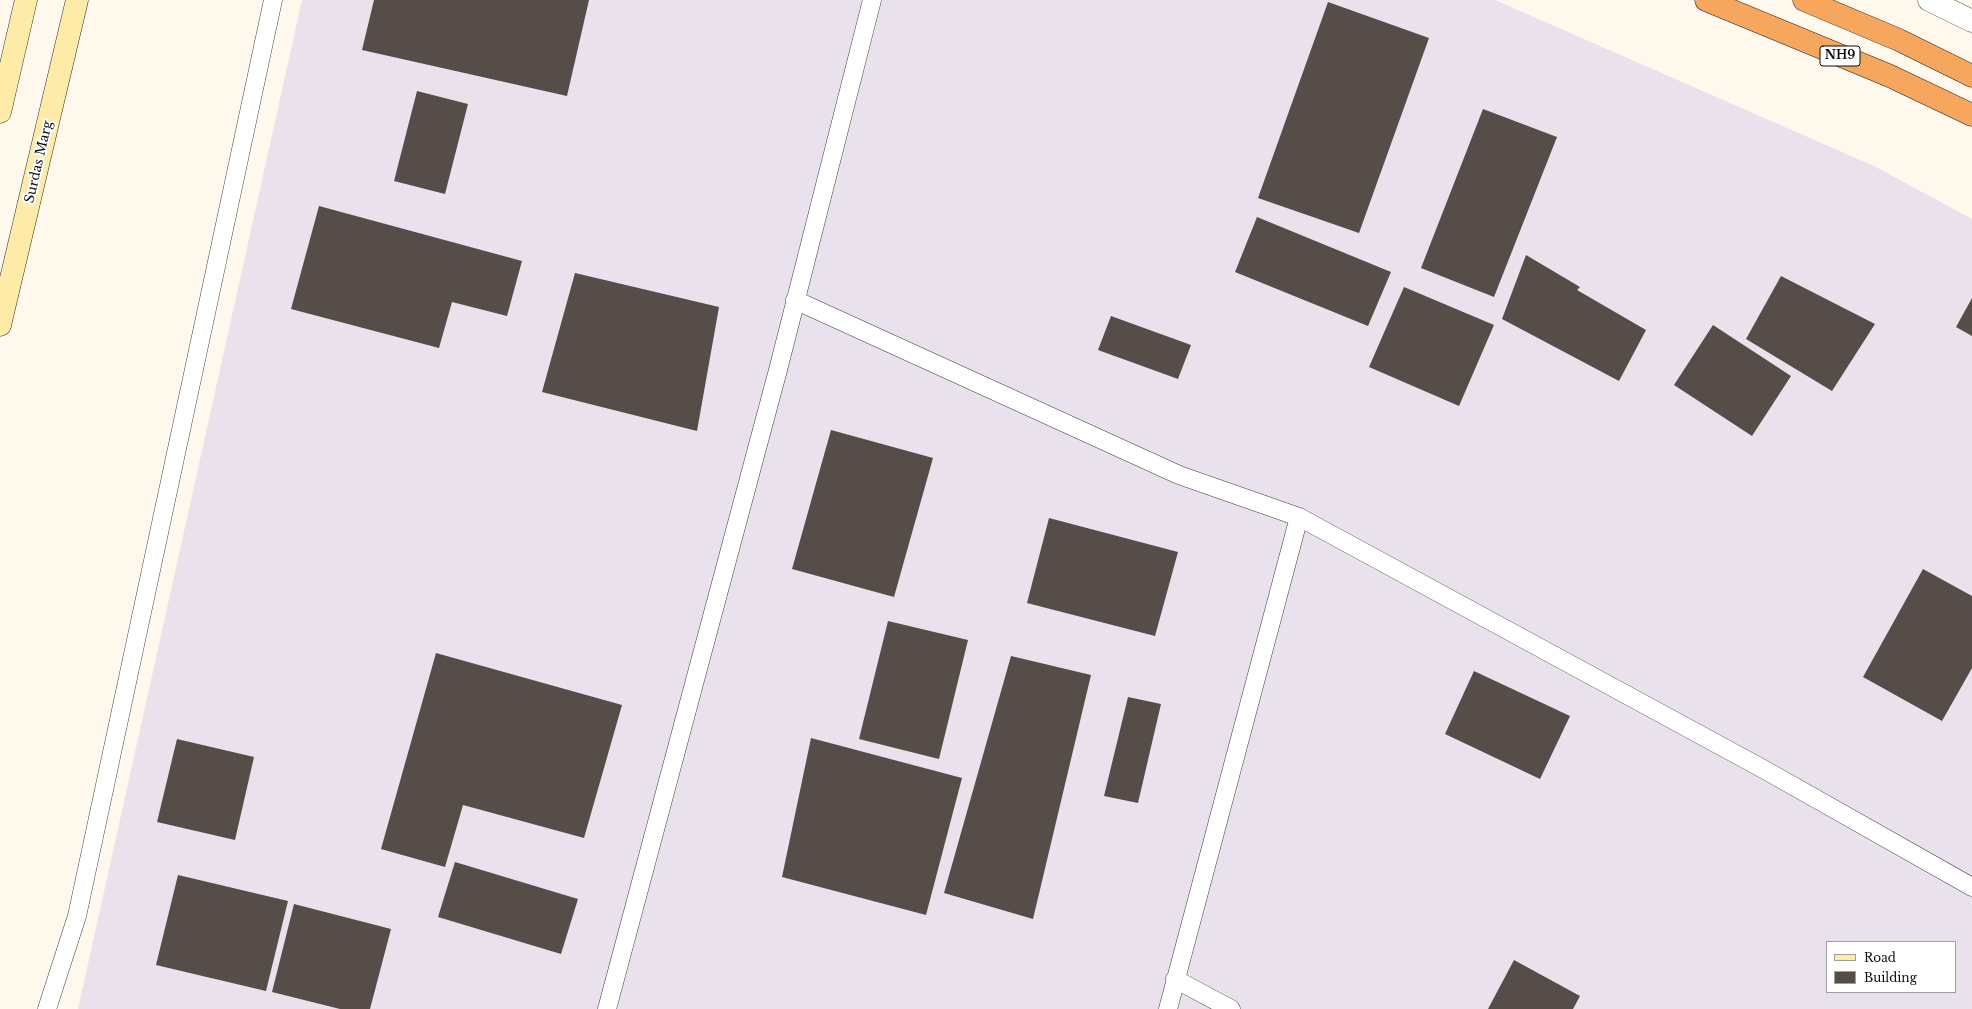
<!DOCTYPE html>
<html>
<head>
<meta charset="utf-8">
<style>
  body { margin:0 }
  #map { position:relative; width:1972px; height:1009px; overflow:hidden; background:#fff9ed; font-family:"Libre Baskerville",serif }
  canvas { display:block }
  .legend { position:absolute; left:1826px; top:941px; width:130px; height:52px; box-sizing:border-box; background:#fff; border:1px solid #9e9e9e; margin:0; padding:5px 7px; list-style:none; font-size:12px; color:#0d0d0d }
  .legend li { display:flex; align-items:center; gap:8px; height:20px }
  .legend b { width:20px; border:1px solid #9e9e9e }
</style>
</head>
<body>
<div id="map">
<canvas width="1972" height="1009"></canvas>
<ul class="legend">
<li><b style="height:5px;background:#ffeba8"></b>Road</li>
<li><b style="height:11px;background:#564d49"></b>Building</li>
</ul>
</div>
<script>
const ctx = document.querySelector('canvas').getContext('2d');
ctx.lineJoin = 'round';
function fill(path, color) {
  ctx.fillStyle = color;
  ctx.fill(path, 'evenodd');
}
function shape(rows) {
  const path = new Path2D();
  for (const r of rows) {
    path.moveTo(r[0], r[1]);
    for (let i = 2; i < r.length; i += 2) path.lineTo(r[i], r[i + 1]);
  }
  return path;
}
function stroke(path, color, width, dash) {
  ctx.strokeStyle = color;
  ctx.lineWidth = width;
  ctx.lineCap = dash ? 'butt' : 'round';
  ctx.setLineDash(dash || []);
  ctx.stroke(path);
}
function write(font, color, halo, rows, align = 'center') {
  ctx.font = font + ' "Libre Baskerville",serif';
  ctx.lineWidth = 4;
  ctx.setLineDash([]);
  ctx.textBaseline = 'middle';
  ctx.strokeStyle = halo;
  ctx.fillStyle = color;
  for (const [text, x, y, turn = 0] of rows) {
    ctx.save();
    ctx.translate(x, y);
    ctx.rotate((+turn || 0) * Math.PI / 180);
    ctx.textAlign = isNaN(turn) ? turn : align;
    if (halo) ctx.strokeText(text, 0, 0);
    ctx.fillText(text, 0, 0);
    ctx.restore();
  }
}
fill(shape([
  [302,0,1495,0,1874,166,1972,219,1972,1009,78,1009],
  [1827,942,1955,942,1955,992,1827,992]
]), '#e9e1ec');
fill(shape([
  [374,0,589,0,567,96,362,50],
  [1328,2,1429,38,1359,233,1258,198],
  [417,91,468,104,445,194,394,181],
  [1483,109,1557,137,1494,297,1421,268],
  [319,206,522,261,507,316,452,302,439,348,291,309],
  [1257,217,1391,272,1368,326,1235,272],
  [1526,255,1580,287,1577,290,1646,330,1619,381,1502,319],
  [575,273,719,307,697,431,542,392],
  [1781,276,1875,324,1832,391,1746,339],
  [1404,287,1494,325,1459,406,1369,367],
  [1972,298,1972,336,1956,327],
  [1111,316,1191,345,1178,379,1098,350],
  [1713,325,1791,376,1752,436,1674,385],
  [831,430,933,458,894,597,792,569],
  [1049,518,1178,552,1155,636,1027,603],
  [1923,569,1972,596,1972,668,1942,721,1863,677],
  [888,621,968,640,939,759,859,739],
  [436,653,622,705,584,838,463,805,445,867,381,849],
  [1011,656,1091,675,1033,919,944,893],
  [1474,671,1570,716,1540,779,1445,734],
  [1128,697,1161,704,1138,803,1104,796],
  [811,738,962,778,926,915,782,877],
  [177,739,254,757,235,840,157,822],
  [455,862,578,899,561,954,438,917],
  [178,875,288,901,266,991,156,965],
  [294,904,391,929,370,1009,340,1009,272,992],
  [1514,960,1580,996,1573,1009,1488,1009]
]), '#564d49');
const service = shape([
  [795,300,1179,475,1299,517,1765,770,1972,887],
  [1175,979,1231,1009],
  [47,1009,77,916,273,0],
  [607,1009,778,370,872,0],
  [1168,1009,1299,517]
]);
const minor = shape([
  [1929,0,1972,21]
]);
const secondary = shape([
  [0,112,26,0],
  [0,325,77,0]
]);
const trunk = shape([
  [1706,0,1890,76,1972,115],
  [1804,0,1899,40,1972,76]
]);
stroke(service, '#404040', 19);
stroke(minor, '#404040', 23);
stroke(secondary, '#2f2f2f', 23);
stroke(trunk, '#1e1e1e', 23);
stroke(service, '#fff', 18);
stroke(minor, '#fff', 22);
stroke(secondary, '#ffeba8', 22);
stroke(trunk, '#f6a65d', 22);
for (const [x, y, w] of [
  [1840,56,40]
]) {
  const box = new Path2D();
  box.roundRect(x - w / 2, y - 10, w, 20, 3);
  ctx.fillStyle = '#fff';
  ctx.fill(box);
  stroke(box, '#0d0d0d', 1);
}
write('bold 12px', '#0d0d0d', null, [
  ["NH9",1840,56]
]);
write('13px', '#0d0d0d', '#fff', [
  ["Surdas Marg",39,162,-77]
]);
</script>
</body>
</html>
